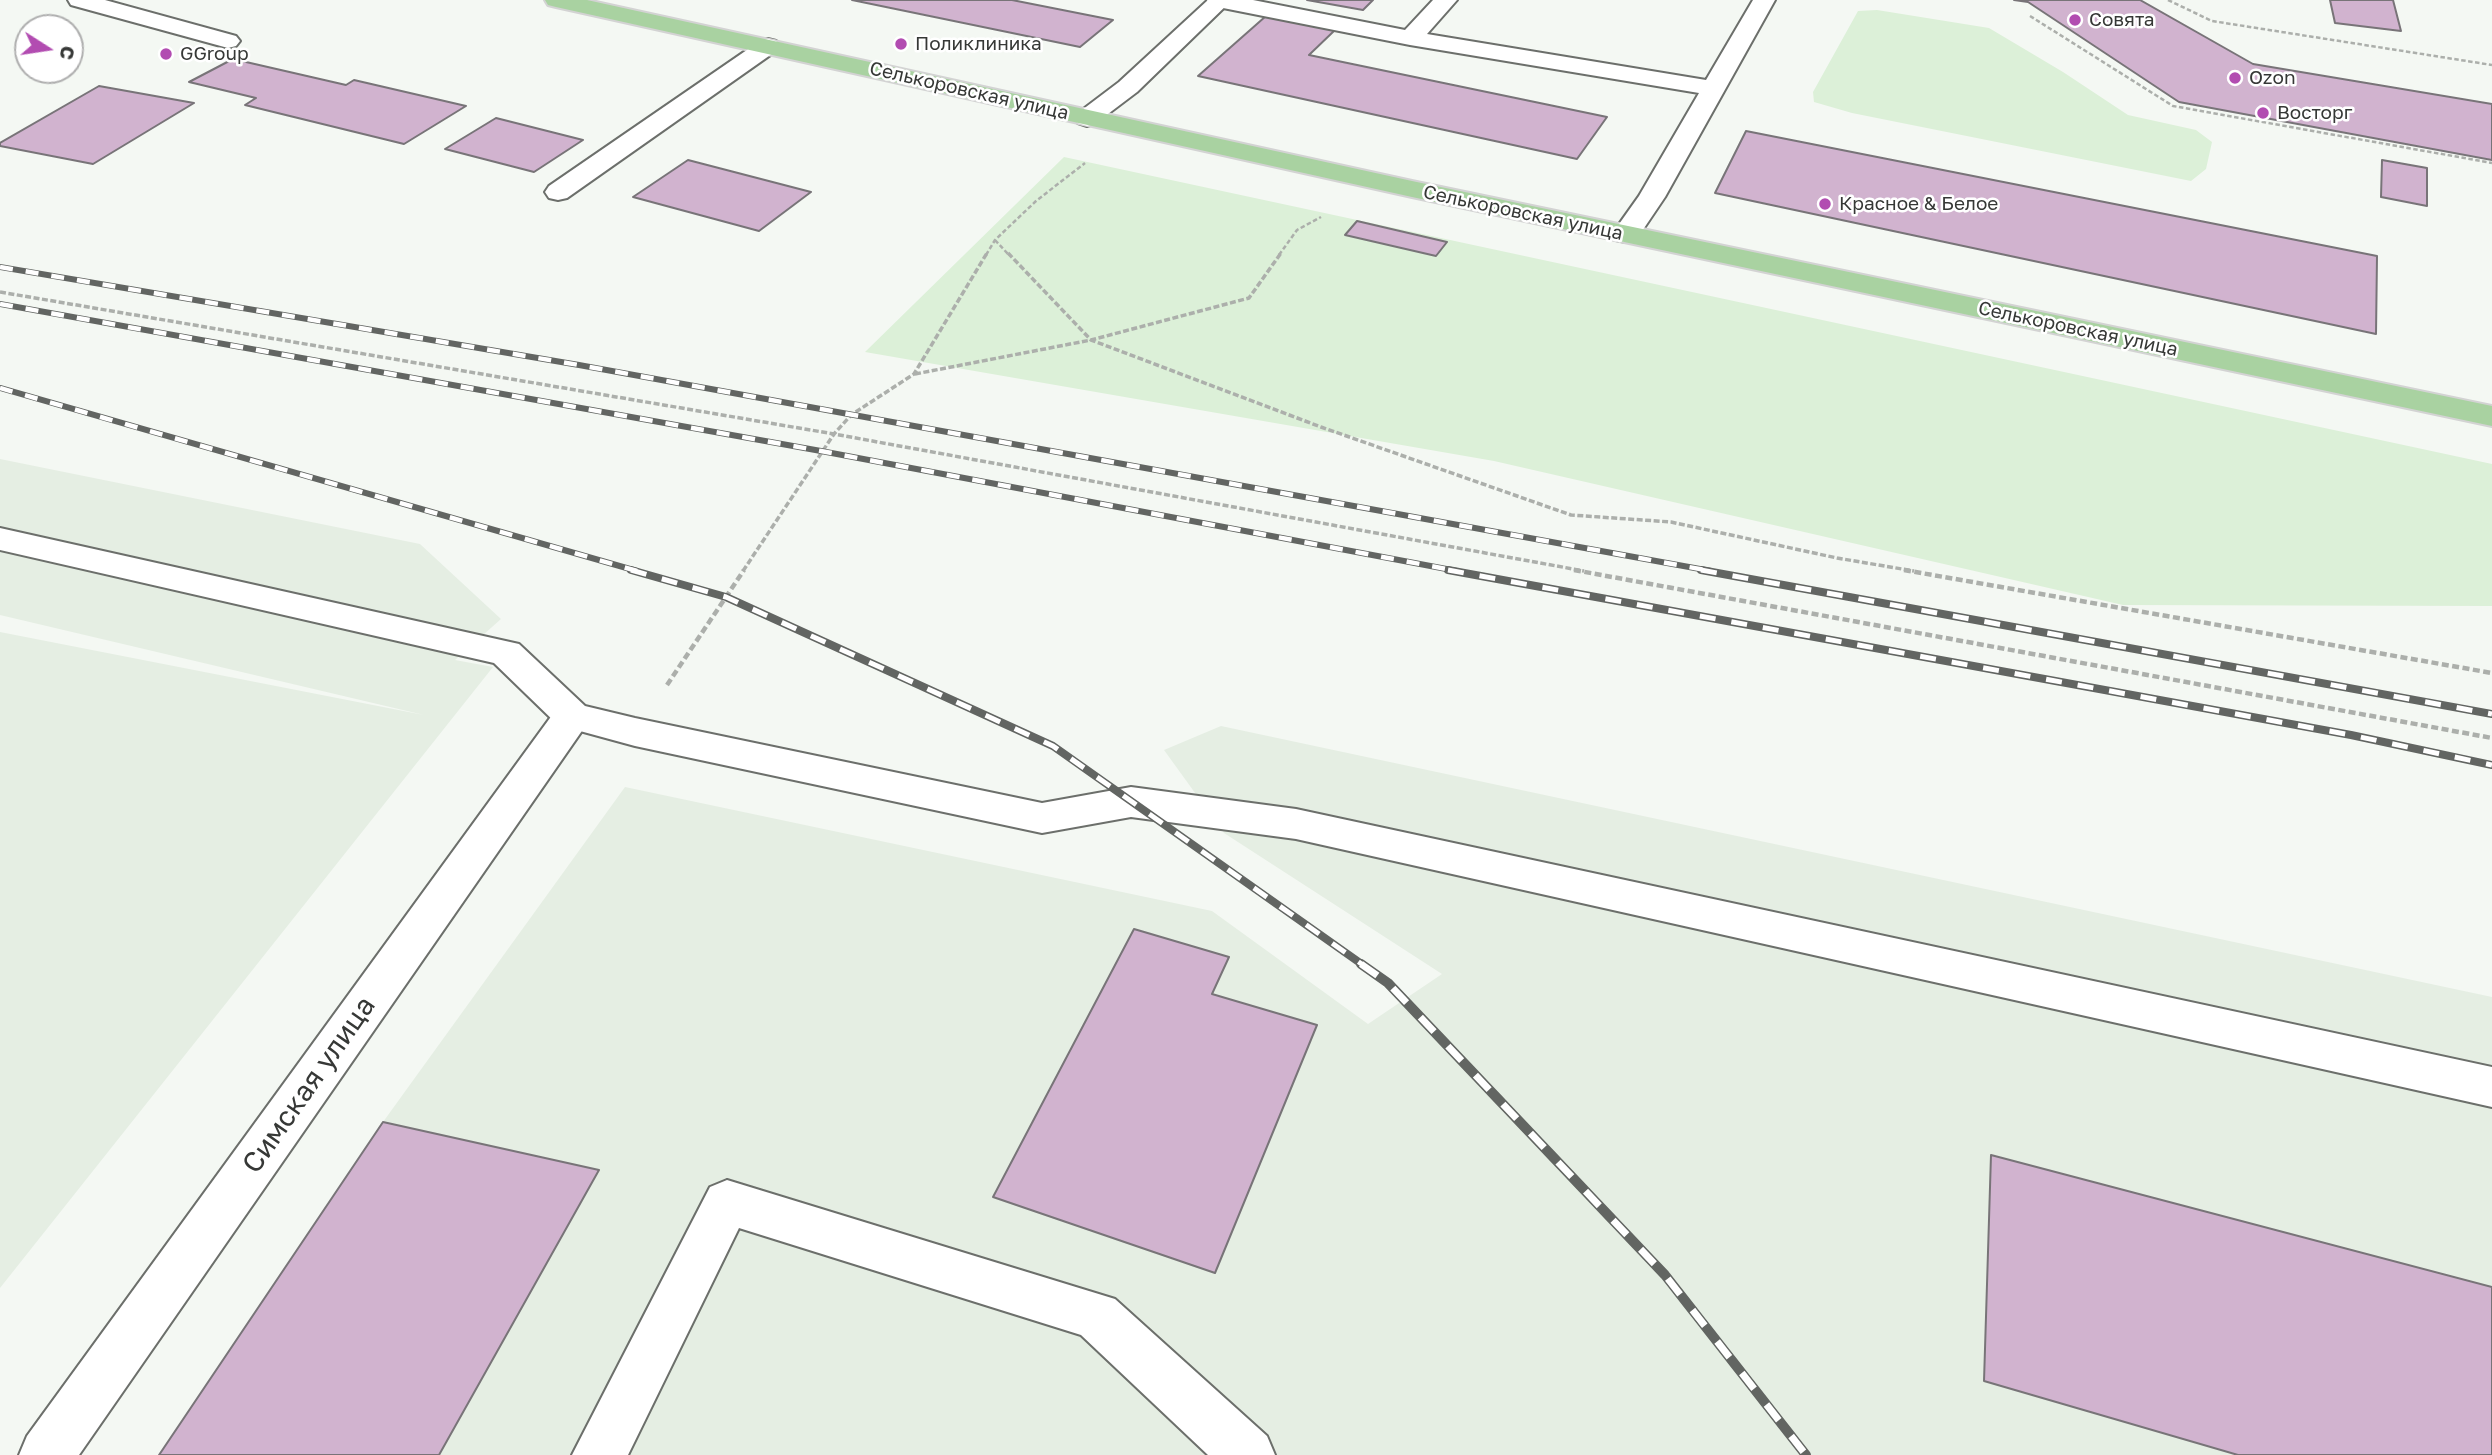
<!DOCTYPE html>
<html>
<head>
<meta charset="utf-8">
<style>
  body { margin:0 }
  #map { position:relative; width:2492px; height:1455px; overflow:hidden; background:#f4f8f3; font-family:"Golos Text",sans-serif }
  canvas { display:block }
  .north { position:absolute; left:14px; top:14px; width:70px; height:70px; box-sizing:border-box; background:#fff; border:2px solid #afafaf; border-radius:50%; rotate:102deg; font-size:19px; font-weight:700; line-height:28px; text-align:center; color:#363836 }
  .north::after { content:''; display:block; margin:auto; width:24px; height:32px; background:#b24cb1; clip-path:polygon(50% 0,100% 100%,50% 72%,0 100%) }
</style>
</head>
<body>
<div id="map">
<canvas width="2492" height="1455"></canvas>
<div class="north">С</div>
</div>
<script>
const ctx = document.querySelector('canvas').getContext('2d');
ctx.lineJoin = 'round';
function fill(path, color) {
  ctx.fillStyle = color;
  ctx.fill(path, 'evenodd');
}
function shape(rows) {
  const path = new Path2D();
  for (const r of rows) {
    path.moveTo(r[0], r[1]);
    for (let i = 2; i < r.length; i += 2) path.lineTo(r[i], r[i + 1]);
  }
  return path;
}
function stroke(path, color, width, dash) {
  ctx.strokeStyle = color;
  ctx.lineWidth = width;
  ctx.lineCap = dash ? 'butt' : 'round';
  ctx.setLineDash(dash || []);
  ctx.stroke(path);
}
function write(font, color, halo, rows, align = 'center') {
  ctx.font = font + ' "Golos Text",sans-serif';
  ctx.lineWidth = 5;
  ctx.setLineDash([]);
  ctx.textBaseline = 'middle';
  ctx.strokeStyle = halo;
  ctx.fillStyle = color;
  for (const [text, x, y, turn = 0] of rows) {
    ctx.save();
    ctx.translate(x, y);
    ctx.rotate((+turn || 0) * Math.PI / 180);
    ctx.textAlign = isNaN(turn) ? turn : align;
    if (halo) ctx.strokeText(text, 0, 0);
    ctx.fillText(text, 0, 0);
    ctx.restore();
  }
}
fill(shape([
  [0,459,420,544,501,619,455,660,493,667,0,1288,0,632,424,715,0,615],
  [1221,726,2492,997,2492,1455,159,1455,383,1122,625,787,1212,911,1368,1024,1442,974,1224,833,1164,750]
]), '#e5eee3');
fill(shape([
  [1877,10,1989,28,2063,72,2128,115,2196,130,2212,142,2206,169,2191,181,1852,113,1814,102,1813,92,1858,11],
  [1064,157,2492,464,2492,606,2123,605,1494,461,865,352]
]), '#dcf0d8');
const building = shape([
  [852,0,1012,0,1113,20,1080,47,852,0],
  [1307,0,1373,0,1363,10,1307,0],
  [2014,0,2140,0,2253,64,2492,104,2492,160,2179,102,2028,2,2014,0],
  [2330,0,2393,0,2401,31,2335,23,2330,0],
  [1266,16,1335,30,1309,55,1607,117,1577,159,1198,76,1266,16],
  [233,59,346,85,354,80,466,106,404,144,245,105,256,98,189,82,233,59],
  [99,86,194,103,93,164,0,146,0,143,99,86],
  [496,118,583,140,534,172,445,149,496,118],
  [1746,131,2377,256,2376,334,1715,193,1746,131],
  [688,160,811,192,759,231,633,197,688,160],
  [2382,160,2427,168,2427,206,2381,197,2382,160],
  [1357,221,1447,242,1436,256,1345,235,1357,221],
  [1134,929,1229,957,1212,994,1317,1025,1215,1273,993,1197,1134,929],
  [383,1122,599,1170,439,1455,159,1455,383,1122],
  [1991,1155,2492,1287,2492,1455,2238,1455,1984,1381,1991,1155]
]);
fill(building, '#d1b3cf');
stroke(building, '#787478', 2);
const service = shape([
  [68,0,105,0,236,36,240,41,236,46,228,48,71,5,68,0],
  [1207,0,1253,0,1405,30,1433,0,1457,0,1427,34,1706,80,1753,0,1775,0,1665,197,1636,240,1626,242,1616,240,1612,234,1639,196,1699,93,1410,45,1218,7,1210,5,1207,0],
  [768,39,776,41,780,46,776,51,567,198,558,200,549,198,545,192,549,186,760,41,768,39],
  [0,528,519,644,585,706,635,718,1042,803,1131,787,1296,809,2492,1067,2492,1107,1296,839,1131,817,1042,833,635,746,558,725,494,663,0,550,0,528],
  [727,1180,1115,1299,1267,1436,1275,1455,1208,1455,1081,1335,739,1228,628,1455,572,1455,710,1187,727,1180]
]);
const minor = shape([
  [1208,0,1232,0,1137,92,1096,123,1087,126,1078,123,1074,118,1078,113,1119,82,1208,0],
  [572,703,586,707,591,716,586,725,79,1455,19,1455,27,1436,558,707,572,703]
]);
const primary = shape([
  [545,0,587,0,1412,181,2492,406,2492,426,1412,197,556,7,548,5,545,0]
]);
stroke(service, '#6c6f6b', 4);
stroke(minor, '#6c6f6b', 4);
stroke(primary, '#d3d3d3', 4);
stroke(shape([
  [2168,0,2212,21,2492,65],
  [2030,16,2173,106,2492,163],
  [995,240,1009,255],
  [986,255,995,240,1036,201,1085,163],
  [1279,255,1297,230,1321,217]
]), '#acafab', 2.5, [4.5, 2.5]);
stroke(shape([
  [1008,253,1091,340,1321,427,1571,515,1671,522,1837,558,1914,571],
  [0,292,834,434,1584,571],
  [915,374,1091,340,1249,298,1281,253],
  [743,571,834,434,851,415,914,374,987,253]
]), '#acafab', 3.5, [6, 2.5]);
stroke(shape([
  [1574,570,2492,738],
  [1904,570,2492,673],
  [667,685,744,570]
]), '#acafab', 4.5, [7, 3.5]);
fill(service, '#fff');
fill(minor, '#fff');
fill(primary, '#a9d2a1');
const railFar2 = shape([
  [0,267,579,365,1711,571],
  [0,304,821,451,1457,571],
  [0,388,637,571]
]);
const railFar1 = shape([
  [631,570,726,597,1053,746,1363,965],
  [1448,570,2351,735,2492,765],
  [1701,570,2492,714]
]);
const rail = shape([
  [1361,964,1388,983,1665,1275,1806,1455]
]);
stroke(railFar2, '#626562', 6);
stroke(railFar1, '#626562', 8);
stroke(rail, '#626562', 10);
stroke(railFar2, '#fff', 4.5, [13]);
stroke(railFar1, '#fff', 5, [16]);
stroke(rail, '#fff', 7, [20]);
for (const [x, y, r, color] of [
  [2075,20,7,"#b24cb1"],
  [901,44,7,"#b24cb1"],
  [166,54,7,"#b24cb1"],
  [2235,78,7,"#b24cb1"],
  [2263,113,7,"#b24cb1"],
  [1825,204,7,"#b24cb1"]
]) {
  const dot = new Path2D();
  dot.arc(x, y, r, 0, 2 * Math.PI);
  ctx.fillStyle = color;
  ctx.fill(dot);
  stroke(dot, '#fff', 2.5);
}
write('19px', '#363836', '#fff', [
  ["Совята",2089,20],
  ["Поликлиника",915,44],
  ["GGroup",180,54],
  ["Ozon",2249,78],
  ["Восторг",2277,113],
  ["Красное & Белое",1839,204]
], 'left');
write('19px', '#363836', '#fff', [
  ["Селькоровская улица",969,91,13],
  ["Селькоровская улица",1523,213,12],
  ["Селькоровская улица",2078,329,12]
]);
write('28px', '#363836', '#fff', [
  ["Симская улица",309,1085,-55]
]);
</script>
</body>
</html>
